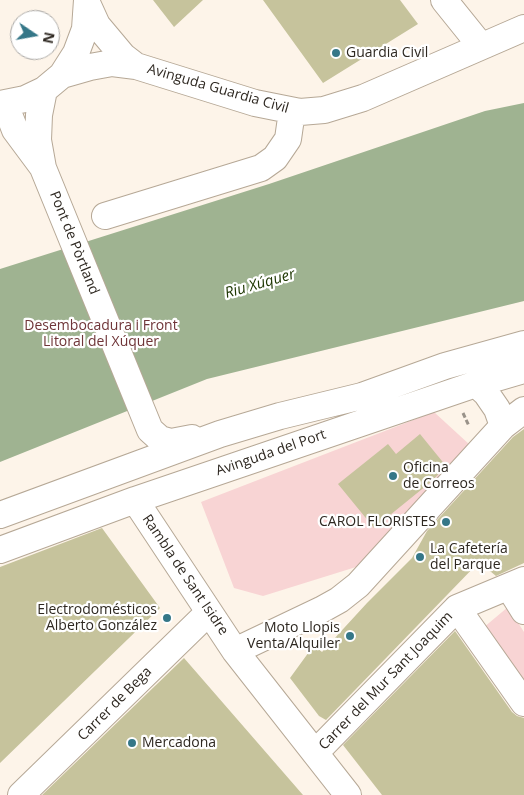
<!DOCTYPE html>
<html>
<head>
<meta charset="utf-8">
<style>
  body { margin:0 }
  #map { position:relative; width:524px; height:795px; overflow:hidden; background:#fdf4e9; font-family:"Open Sans",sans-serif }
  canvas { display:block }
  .north { position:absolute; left:10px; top:10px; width:50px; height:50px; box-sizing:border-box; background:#fff; border:1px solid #aba9a6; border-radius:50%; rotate:102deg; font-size:14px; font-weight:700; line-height:20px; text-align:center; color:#2e2821 }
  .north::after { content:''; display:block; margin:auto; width:18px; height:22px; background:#357788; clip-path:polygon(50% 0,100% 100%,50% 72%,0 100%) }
</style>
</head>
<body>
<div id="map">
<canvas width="524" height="795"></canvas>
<div class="north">N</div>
</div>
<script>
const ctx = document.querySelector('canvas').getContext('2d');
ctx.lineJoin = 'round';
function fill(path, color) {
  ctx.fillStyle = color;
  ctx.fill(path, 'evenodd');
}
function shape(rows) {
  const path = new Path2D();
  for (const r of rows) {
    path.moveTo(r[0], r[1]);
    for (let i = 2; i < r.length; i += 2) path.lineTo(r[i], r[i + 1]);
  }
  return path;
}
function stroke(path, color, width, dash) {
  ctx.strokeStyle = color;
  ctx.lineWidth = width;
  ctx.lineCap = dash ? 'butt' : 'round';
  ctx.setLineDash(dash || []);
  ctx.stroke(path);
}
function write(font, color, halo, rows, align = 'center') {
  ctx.font = font + ' "Open Sans",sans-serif';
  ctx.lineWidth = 4.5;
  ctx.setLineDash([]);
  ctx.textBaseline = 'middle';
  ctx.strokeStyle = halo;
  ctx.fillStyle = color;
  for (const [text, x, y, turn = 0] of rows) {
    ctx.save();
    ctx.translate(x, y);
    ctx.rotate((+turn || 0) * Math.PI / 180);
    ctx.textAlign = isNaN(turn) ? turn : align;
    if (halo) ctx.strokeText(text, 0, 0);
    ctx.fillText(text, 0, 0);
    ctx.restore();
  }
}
fill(shape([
  [434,412,470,445,427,499,356,567,263,596,234,588,201,502],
  [508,607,524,632,524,681,483,628]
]), '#f8d4d4');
fill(shape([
  [524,103,524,301,207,379,0,462,0,269,269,184,485,111]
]), '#9fb391');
fill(shape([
  [153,0,203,0,174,27],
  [263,0,400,0,418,24,323,83],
  [524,429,524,563,496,576,479,562,326,720,319,716,290,678,314,645,322,652,367,603,412,558,427,531,513,437],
  [420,434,446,466,432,481,374,528,338,484,388,444,396,454],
  [102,528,160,608,0,763,0,567],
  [455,631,512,712,517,716,524,718,524,795,382,795,343,745],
  [184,658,303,795,42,795]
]), '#c6c39c');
const minor = shape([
  [444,0,481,46],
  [87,3,97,25,123,56,136,66],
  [62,75,90,67,112,63,136,66,255,103,300,112,324,110,363,98,524,28],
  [44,90,39,115,38,140,43,168,150,430,160,439,171,442,192,438],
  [0,104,25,99,44,90,62,75,76,53,85,29,87,0],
  [5,104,15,130,41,165],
  [105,216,261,168,275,158,288,139,292,111],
  [476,384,486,393,497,409,503,426],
  [135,500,235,651,348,795],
  [0,515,220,434,280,416,362,396,445,366,524,344],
  [0,550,135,500,476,384,524,370],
  [509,587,524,611],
  [457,608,524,703],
  [235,651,321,610,339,600,358,585,503,426,524,410],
  [315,753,457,608,524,580],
  [21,795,209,612]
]);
stroke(minor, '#b6a896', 28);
stroke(shape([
  [463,413,469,426]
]), '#999289', 3, [5, 2.5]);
stroke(minor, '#fff', 26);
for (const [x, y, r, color] of [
  [336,53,5,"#357788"],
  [393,476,5,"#357788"],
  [446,522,5,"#357788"],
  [420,557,5,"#357788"],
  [167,618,5,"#357788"],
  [350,636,5,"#357788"],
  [132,743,5,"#357788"]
]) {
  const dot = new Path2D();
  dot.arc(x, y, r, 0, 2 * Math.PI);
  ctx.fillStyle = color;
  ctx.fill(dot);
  stroke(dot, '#fff', 2);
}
write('14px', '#2e2821', '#fff', [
  ["Guardia Civil",346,53],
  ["Oficina",403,468],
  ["de Correos",403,484],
  ["CAROL FLORISTES",436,522,"right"],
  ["La Cafetería",430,549],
  ["del Parque",430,565],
  ["Electrodomésticos",157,610,"right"],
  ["Alberto González",157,626,"right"],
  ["Moto Llopis",340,628,"right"],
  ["Venta/Alquiler",340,644,"right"],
  ["Mercadona",142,743]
], 'left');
write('14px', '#2e2821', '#fff', [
  ["Avinguda Guardia Civil",218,89,16],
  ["Pont de Pòrtland",74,243,68],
  ["Avinguda del Port",271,453,-19],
  ["Rambla de Sant Isidre",185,575,56],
  ["Carrer del Mur Sant Joaquim",386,681,-46],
  ["Carrer de Bega",115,704,-45]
]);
write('14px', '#6f3538', '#fff', [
  ["Desembocadura i Front",101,326],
  ["Litoral del Xúquer",101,342]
]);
write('italic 15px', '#203904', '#fff', [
  ["Riu Xúquer",260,284,-16]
]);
</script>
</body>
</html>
